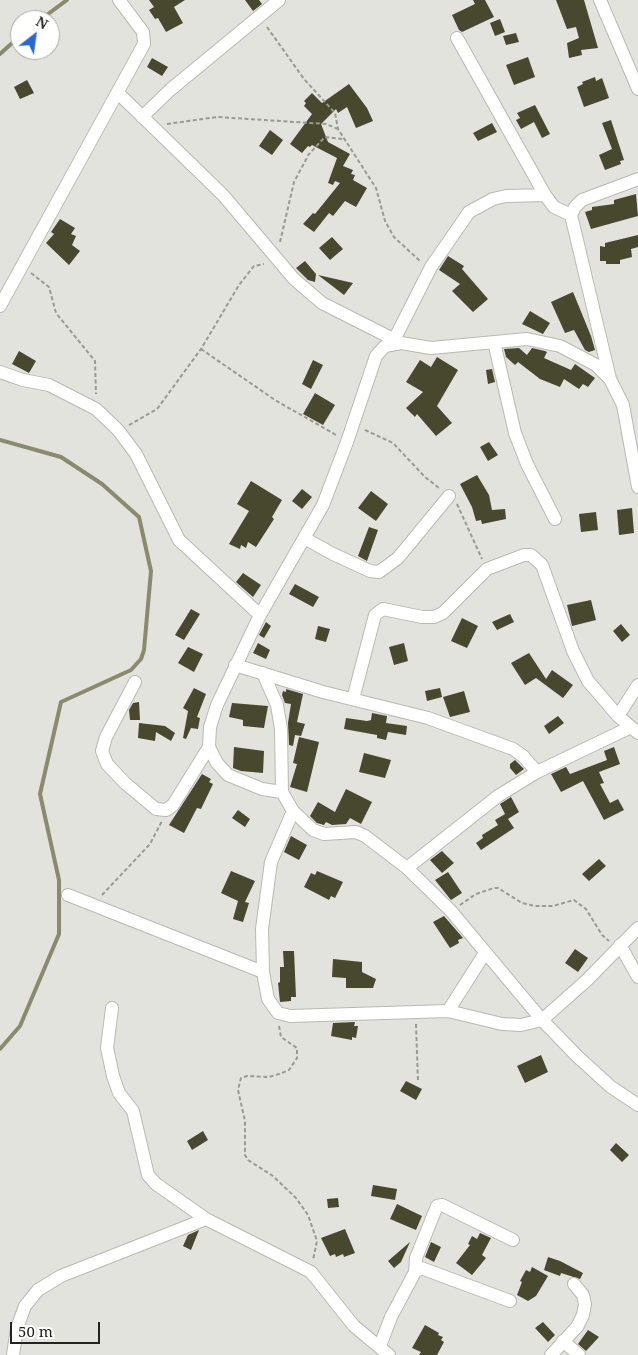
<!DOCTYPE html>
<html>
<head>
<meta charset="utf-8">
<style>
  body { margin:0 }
  #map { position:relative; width:638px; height:1355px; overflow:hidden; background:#e2e3dc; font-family:"Noto Serif",serif }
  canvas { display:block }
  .north { position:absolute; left:10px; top:10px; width:50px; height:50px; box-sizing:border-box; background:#fffffe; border:1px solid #a7a7a5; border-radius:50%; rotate:30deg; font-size:14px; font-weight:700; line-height:20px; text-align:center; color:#232320 }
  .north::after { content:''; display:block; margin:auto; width:18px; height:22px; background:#2868d5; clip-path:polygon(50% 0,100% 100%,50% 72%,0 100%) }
  .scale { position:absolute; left:10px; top:1322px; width:90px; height:22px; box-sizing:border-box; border:2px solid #232320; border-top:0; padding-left:6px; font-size:15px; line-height:18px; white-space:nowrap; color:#232320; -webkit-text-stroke:4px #fffffe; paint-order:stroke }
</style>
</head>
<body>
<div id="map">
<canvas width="638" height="1355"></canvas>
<div class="north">N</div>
<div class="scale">50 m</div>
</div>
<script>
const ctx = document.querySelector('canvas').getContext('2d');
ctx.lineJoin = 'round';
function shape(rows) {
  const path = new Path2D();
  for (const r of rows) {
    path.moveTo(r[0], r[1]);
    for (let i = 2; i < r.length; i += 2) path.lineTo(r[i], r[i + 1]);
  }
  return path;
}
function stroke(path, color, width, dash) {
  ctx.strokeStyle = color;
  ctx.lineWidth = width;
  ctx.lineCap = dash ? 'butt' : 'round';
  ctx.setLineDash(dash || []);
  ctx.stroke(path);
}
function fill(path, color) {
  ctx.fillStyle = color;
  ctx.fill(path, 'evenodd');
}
stroke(shape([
  [40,20,67,0],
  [0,54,20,36],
  [0,440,61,457,102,484,139,517,151,571,144,650,141,659,131,670,61,702,40,794,59,880,59,934,20,1026,0,1049]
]), '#8a8b6e', 4);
fill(shape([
  [149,0,185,0,174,7,183,23,166,32,158,18,155,19,149,10,154,7],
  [245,0,259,0,262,4,253,11],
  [473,0,485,0,494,17,462,32,459,30,452,15,475,4],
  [556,0,584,0,598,48,581,50,582,55,569,58,567,43,579,38,576,27,567,29],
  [500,19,505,32,495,36,490,23],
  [516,33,519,42,506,45,503,36],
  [528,57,535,77,514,85,506,65],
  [152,58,168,67,162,76,147,67],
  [595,77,596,81,602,78,609,98,584,107,577,87,583,84,582,82],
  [27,80,34,93,20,99,14,87],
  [349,84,367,108,373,121,356,128,347,107,338,113,336,109,321,124,328,142,350,154,343,166,353,170,351,174,355,175,353,180,367,188,356,207,345,201,333,216,329,213,314,232,303,224,313,213,315,214,340,183,335,181,333,185,328,183,337,158,312,145,310,147,308,146,302,153,290,144,312,114,304,106,306,103,304,101,312,93,322,103],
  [535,105,550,134,542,138,534,122,521,129,516,120,520,118,517,113],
  [611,120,624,160,620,161,621,164,605,170,599,155,612,149,602,123],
  [492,123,497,132,478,141,473,133],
  [270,130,283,140,272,155,259,146],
  [636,194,638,216,591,229,585,212,592,210,592,207,614,204,614,200],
  [60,219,75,228,71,234,76,236,72,245,80,251,69,265,46,243,54,234,51,232],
  [638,235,638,247,631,249,632,257,620,260,620,264,606,264,606,261,600,261,600,246,605,247,605,243],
  [332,237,343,249,330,260,319,248],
  [448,256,464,266,462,269,488,299,473,312,452,291,460,284,439,270],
  [305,261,316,274,315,282,308,280,296,268],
  [318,275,353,283,344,295],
  [573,292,591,336,595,350,589,352,585,350,574,330,565,333,551,302],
  [530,311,550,323,543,334,522,324],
  [519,348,527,355,532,348,545,351,547,352,544,358,571,370,575,364,595,378,588,387,583,384,579,389,564,379,560,387,540,379,518,362,515,365,506,357,504,349],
  [19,351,36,361,29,373,12,364],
  [437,357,458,370,437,406,452,423,436,436,417,414,415,417,406,408,423,392,406,382,420,360,431,367],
  [313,360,323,365,311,389,302,384],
  [492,369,495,382,488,384,486,370],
  [315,393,335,405,323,425,303,414],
  [489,442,498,455,488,461,480,447],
  [477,475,489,495,492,510,505,509,506,519,482,524,481,520,476,521,472,507,460,484],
  [251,481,282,500,272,517,274,519,256,547,248,542,246,548,241,545,240,549,229,544,249,511,237,504],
  [302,489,312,497,302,509,292,501],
  [371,491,388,504,376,521,358,508],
  [632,508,634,533,619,535,617,510],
  [596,512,598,530,581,532,579,514],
  [369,527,378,530,367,561,358,556],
  [243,573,261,585,253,597,236,582],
  [295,584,319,597,313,607,289,594],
  [591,600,596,620,572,626,567,605],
  [191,609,200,614,184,640,175,635],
  [510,614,514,622,497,630,492,622],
  [462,618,478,626,467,648,451,641],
  [266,622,271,626,264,638,259,635],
  [621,624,630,635,622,642,613,631],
  [318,626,330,629,326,642,315,639],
  [258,643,270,650,266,659,253,653],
  [404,643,408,661,394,665,389,647],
  [188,647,203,654,194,672,178,663],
  [529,653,546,679,552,670,573,685,563,698,536,678,525,685,511,663],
  [194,688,206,694,197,717,200,718,198,729,191,728,186,739,183,738,188,711,183,708],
  [440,688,442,697,427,701,425,691],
  [286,689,303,694,297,722,305,724,301,736,295,735,293,746,289,745,288,723,291,704,285,703,282,695,283,691,286,692],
  [464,691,470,712,450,717,443,697],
  [139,702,140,720,130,720,129,710,133,703],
  [232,703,268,706,264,728,243,726,243,720,229,717],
  [372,713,387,716,386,723,407,726,406,735,388,732,386,740,377,738,377,735,344,729,346,718,367,721,371,720],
  [558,716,564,723,549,734,544,726],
  [139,723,165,726,175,733,171,741,156,732,155,741,138,738],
  [299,737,319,742,307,792,290,787,297,764,293,763],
  [234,747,264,751,263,773,241,771,233,768],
  [614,747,620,764,599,772,604,783,600,784,610,803,618,799,624,810,604,820,583,781,561,792,551,774,566,767,570,774,607,760,604,751],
  [364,753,391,760,385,778,359,772],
  [515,760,524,769,516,775,510,768,510,764],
  [202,774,211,779,209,782,213,784,201,809,197,808,184,833,169,825],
  [346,789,372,802,361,824,350,818,346,824,332,825,326,822,324,825,317,823,310,816,318,802,335,812],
  [511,797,519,812,508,819,514,828,481,850,476,843,483,838,482,835,498,825,495,820,505,814,500,804],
  [238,810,250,819,245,827,232,818],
  [291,836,307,845,299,860,284,852],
  [442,851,454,863,442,873,430,860],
  [599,859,606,866,589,881,582,874],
  [231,871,255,881,245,902,249,903,243,922,233,919,238,901,221,893],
  [317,871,343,882,335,898,331,896,329,900,304,887,311,873,315,875],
  [448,872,462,893,451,900,435,880],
  [444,916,463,938,458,940,459,943,450,948,433,922],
  [575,949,588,958,578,972,565,963],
  [283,951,294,951,296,997,291,997,291,1001,280,1002,278,983,280,982,280,967,284,967],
  [333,959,362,962,362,972,376,979,373,988,346,988,346,978,332,977],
  [355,1022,354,1026,358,1026,356,1038,352,1037,352,1040,331,1036,333,1023],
  [541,1055,548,1072,525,1083,517,1066],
  [406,1081,422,1089,416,1100,400,1091],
  [203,1131,208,1140,192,1150,187,1141],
  [616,1143,629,1155,622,1162,610,1150],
  [373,1185,397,1189,395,1200,371,1196],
  [338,1198,339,1207,328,1208,327,1199],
  [397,1204,422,1216,416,1230,390,1219],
  [345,1229,355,1253,344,1257,343,1254,336,1257,335,1254,330,1256,321,1238],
  [199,1230,191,1250,183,1246,188,1235],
  [480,1233,491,1238,482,1255,486,1258,472,1275,456,1263,470,1245,468,1244,472,1236,477,1239],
  [410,1242,401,1262,394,1268,388,1261],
  [431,1242,441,1247,434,1262,425,1257],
  [548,1257,560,1261,583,1273,580,1279,561,1273,560,1276,544,1270],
  [532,1267,548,1276,536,1296,528,1301,517,1295,522,1282,520,1281,526,1270,530,1272],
  [543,1322,555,1335,548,1342,535,1328],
  [425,1325,439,1333,438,1335,443,1337,441,1340,444,1342,437,1355,419,1355,421,1352,412,1348],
  [588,1330,599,1337,586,1351,578,1344]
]), '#47482d');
const minor = shape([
  [600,0,638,89],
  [457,38,545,195,554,207,571,215],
  [118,93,223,195,294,279,322,303,401,343,431,348,527,339,560,346,596,365,610,379,623,405,638,487],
  [142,117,170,90,279,0],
  [0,306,144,44,143,32,119,0],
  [394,340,431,267,469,212,493,199,506,196,545,195],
  [494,342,515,433,527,464,555,519],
  [0,372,23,380,49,385,96,409,118,430,136,454,179,540,260,615],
  [610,379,571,215,575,207,582,200,638,179],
  [306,539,333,554,370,571,379,572,398,558,449,496],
  [235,665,323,692,428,718,513,749,523,756,537,772],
  [263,673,277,705,281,729,282,792,293,811,271,862,262,929,263,972,268,999,278,1013,290,1016,448,1011,502,1024,521,1025,542,1020,587,980,638,928],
  [135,682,106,737,102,751,107,764,125,783,156,809,166,810,173,805,209,747],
  [353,699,375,615,383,609,422,617,434,617,443,613,487,569,524,555,531,555,542,565,573,651,588,681,618,716,638,733],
  [618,716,638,685],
  [282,792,262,789,228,775,217,763,209,747,210,727,217,705,260,615,323,505,347,442,376,356,385,346,401,343],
  [293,811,313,830,324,834,356,832,365,836,407,868,451,911,542,1020,578,1057,611,1087,638,1105],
  [407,868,498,796,537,772,631,727],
  [68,895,263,972],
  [620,945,638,977],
  [112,1008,107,1048,113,1076,119,1093,133,1111,148,1175,156,1184,206,1219,311,1272,354,1326,389,1355],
  [448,1011,485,953],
  [415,1272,416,1258,437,1206,442,1205,513,1240],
  [563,1341,579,1355],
  [380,1346,391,1317,415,1272,421,1268,510,1301],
  [13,1355,17,1328,25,1306,38,1290,61,1276,206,1219],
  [551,1355,577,1327,583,1315,585,1304,583,1295,574,1284]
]);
stroke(minor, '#b9b9b2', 14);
stroke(shape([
  [267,27,304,79,335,113,338,129,376,188,385,221,394,237,420,261],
  [167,124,217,117,326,124,338,129],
  [280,242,294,182,309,154,325,137,343,139],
  [31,273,49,287,56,313,95,361,96,394],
  [201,349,275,400,336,435],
  [129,425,157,409,201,349,239,285,254,266,264,264],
  [365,430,393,443,425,477,439,488],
  [457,504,482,559],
  [102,895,150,844,162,821],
  [460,905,476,894,494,888,498,888,522,903,535,906,553,906,574,900,586,909,602,935,609,941],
  [416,1024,418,1082],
  [279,1026,281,1037,297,1048,297,1058,289,1070,282,1073,269,1077,247,1076,241,1078,238,1090,245,1121,245,1155,248,1160,273,1176,296,1198,308,1215,317,1241,313,1260]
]), '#999a94', 2, [4, 2.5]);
stroke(minor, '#fff', 12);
</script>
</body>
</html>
